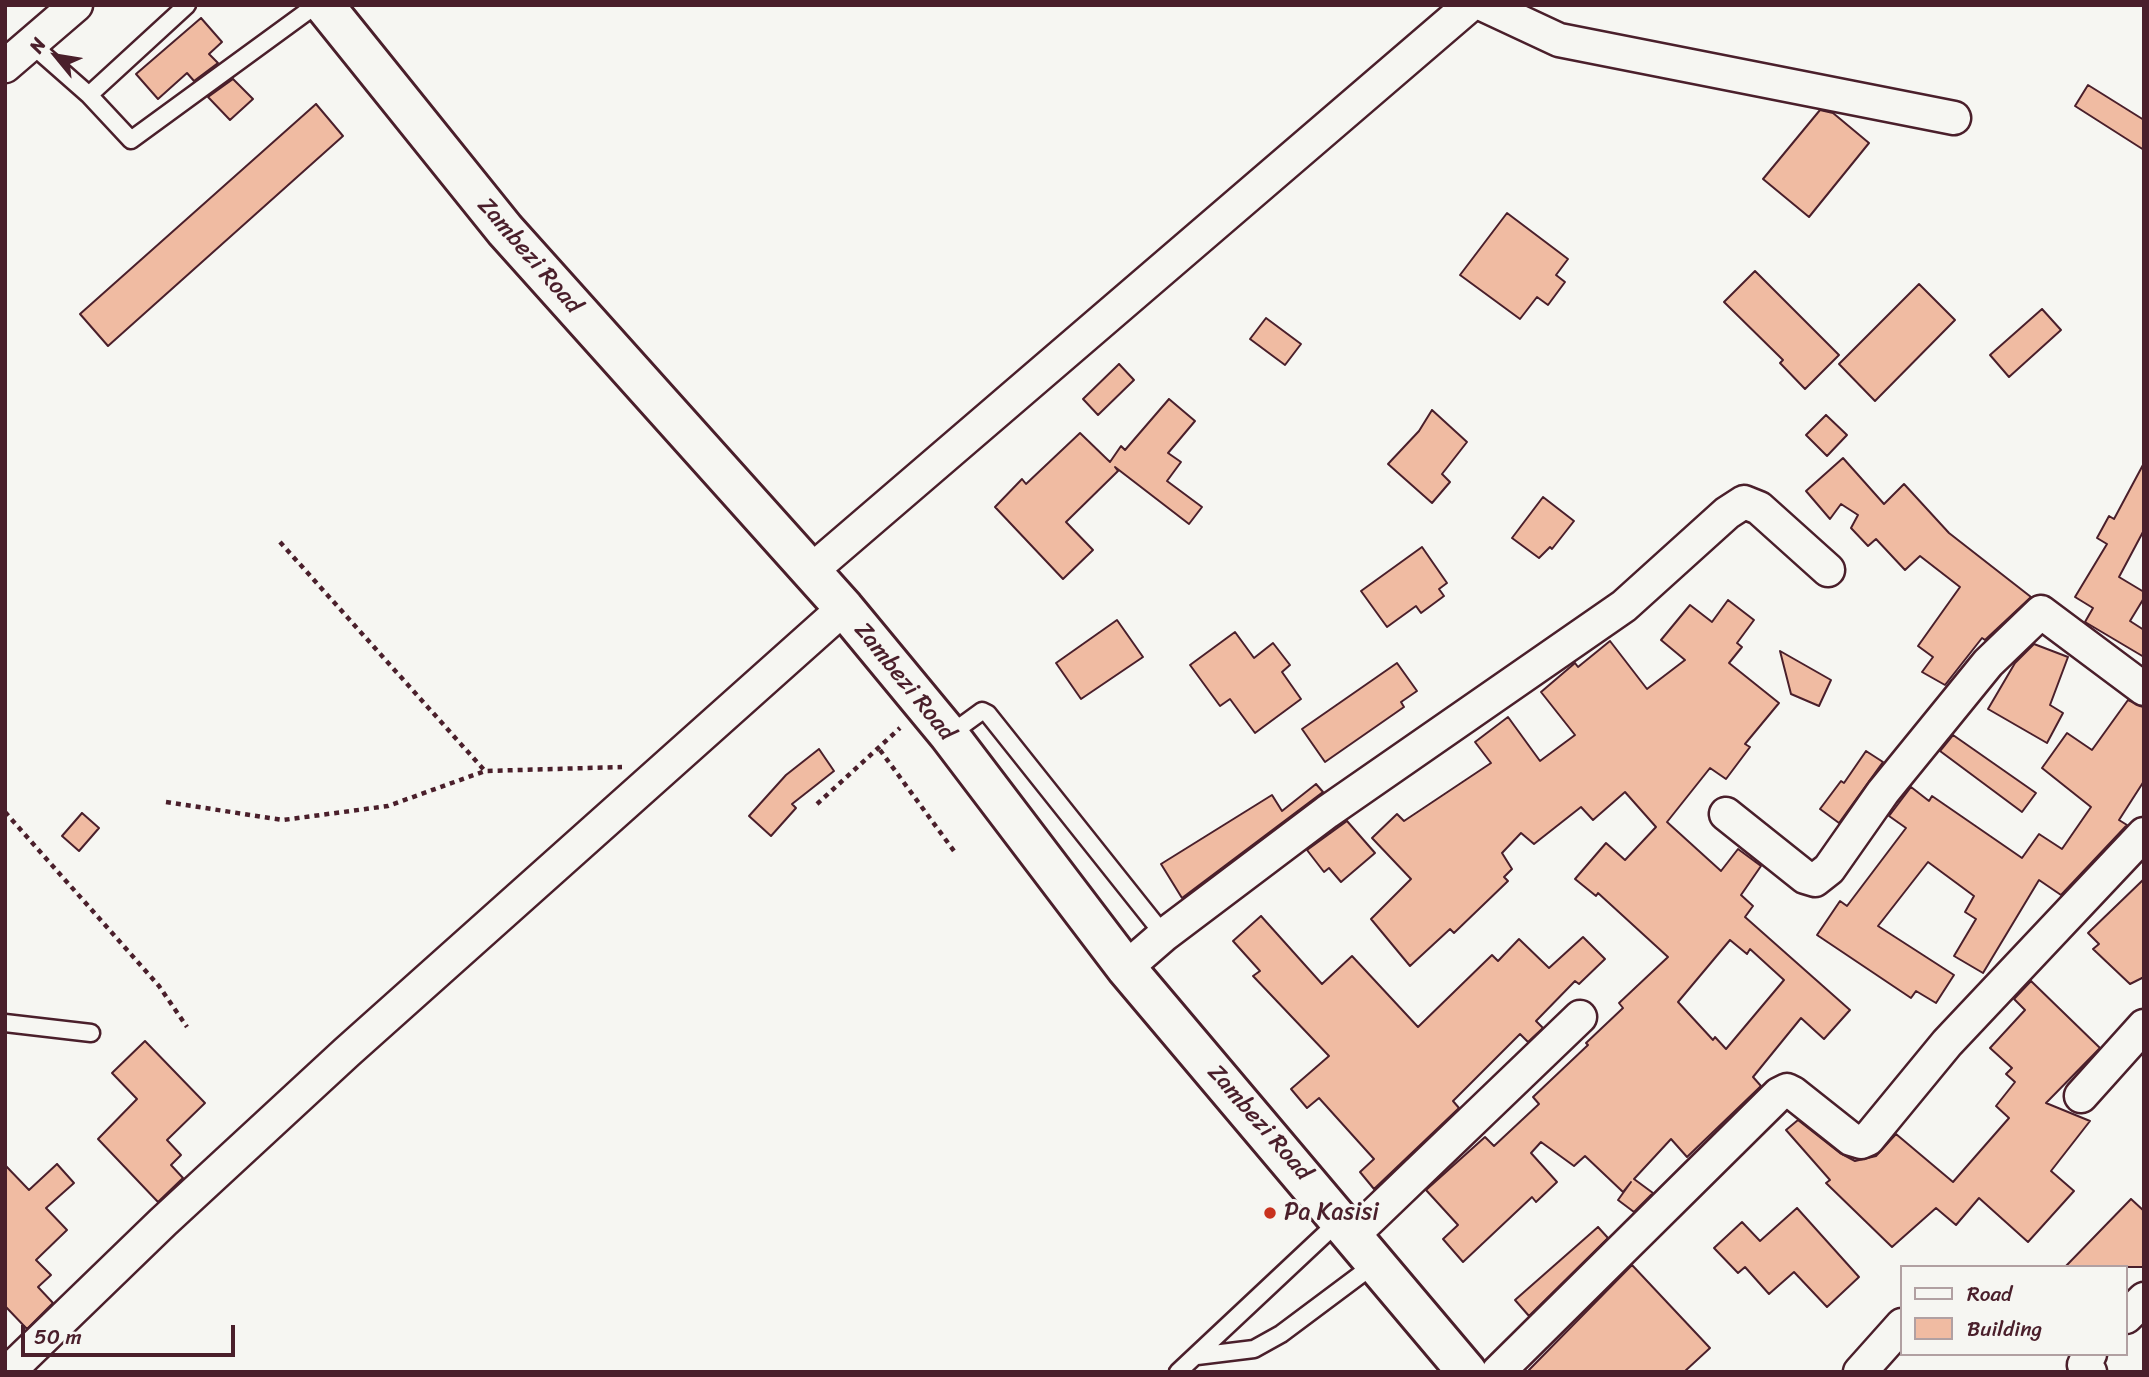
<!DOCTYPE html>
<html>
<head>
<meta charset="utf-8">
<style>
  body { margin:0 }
  #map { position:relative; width:2149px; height:1377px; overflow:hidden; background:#f6f6f2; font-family:Sriracha,sans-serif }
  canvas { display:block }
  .frame { position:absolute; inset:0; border:7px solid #4a1f2b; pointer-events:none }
  .legend { position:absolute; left:1900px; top:1265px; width:228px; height:91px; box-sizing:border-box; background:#f6f6f2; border:2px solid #b1a0a2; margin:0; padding:9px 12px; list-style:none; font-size:21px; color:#4a1f2b }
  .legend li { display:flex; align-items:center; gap:14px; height:35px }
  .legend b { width:35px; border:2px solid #b1a0a2 }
  .north { position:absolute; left:21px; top:21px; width:70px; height:70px; -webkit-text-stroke:5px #f6f6f2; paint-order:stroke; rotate:300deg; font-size:19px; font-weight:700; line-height:28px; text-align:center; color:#4a1f2b }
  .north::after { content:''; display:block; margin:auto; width:24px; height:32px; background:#4a1f2b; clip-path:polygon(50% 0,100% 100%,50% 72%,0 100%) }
  .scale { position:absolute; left:21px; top:1325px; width:214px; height:32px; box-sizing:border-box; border:4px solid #4a1f2b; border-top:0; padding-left:9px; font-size:21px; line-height:24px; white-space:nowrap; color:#4a1f2b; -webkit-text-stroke:5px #f6f6f2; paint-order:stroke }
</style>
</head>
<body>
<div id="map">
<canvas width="2149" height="1377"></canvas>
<div class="frame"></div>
<ul class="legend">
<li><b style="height:9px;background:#f6f6f2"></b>Road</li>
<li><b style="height:19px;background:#f0bba2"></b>Building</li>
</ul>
<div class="north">N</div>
<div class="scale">50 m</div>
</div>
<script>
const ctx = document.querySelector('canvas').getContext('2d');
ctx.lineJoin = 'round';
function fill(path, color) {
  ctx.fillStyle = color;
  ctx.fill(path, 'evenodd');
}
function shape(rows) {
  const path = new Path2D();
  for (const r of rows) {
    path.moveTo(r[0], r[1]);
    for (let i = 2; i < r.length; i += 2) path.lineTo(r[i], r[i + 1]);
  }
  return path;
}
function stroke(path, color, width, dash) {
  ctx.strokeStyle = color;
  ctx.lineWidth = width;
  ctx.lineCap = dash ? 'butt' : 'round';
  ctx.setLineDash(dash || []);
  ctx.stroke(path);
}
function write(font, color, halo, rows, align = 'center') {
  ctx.font = font + ' Sriracha,sans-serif';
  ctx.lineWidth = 6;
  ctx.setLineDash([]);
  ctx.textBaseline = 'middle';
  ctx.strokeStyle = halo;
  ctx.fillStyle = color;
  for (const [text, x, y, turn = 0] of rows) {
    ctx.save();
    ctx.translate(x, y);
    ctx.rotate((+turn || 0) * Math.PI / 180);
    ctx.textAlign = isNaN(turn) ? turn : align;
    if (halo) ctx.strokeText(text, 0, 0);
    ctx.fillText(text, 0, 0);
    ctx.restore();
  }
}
const building = shape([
  [201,18,222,42,209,54,218,63,194,81,187,73,158,99,136,74,201,18],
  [233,79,253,99,230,120,208,97,233,79],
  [2088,85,2144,120,2144,150,2075,106,2088,85],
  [316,104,343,136,108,346,80,314,316,104],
  [1820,110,1833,113,1869,143,1809,217,1763,179,1820,110],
  [1507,213,1568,259,1556,275,1565,282,1548,305,1537,297,1520,319,1460,275,1507,213],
  [1755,271,1839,355,1805,389,1780,363,1783,360,1724,302,1755,271],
  [1919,284,1955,320,1875,401,1839,364,1919,284],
  [2042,309,2061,330,2009,377,1990,355,2042,309],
  [1266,318,1301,344,1285,365,1250,339,1266,318],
  [1119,364,1134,380,1098,415,1083,399,1119,364],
  [1169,399,1195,421,1168,453,1181,462,1167,481,1202,507,1189,524,1115,467,1118,471,1066,522,1093,550,1063,579,995,507,1022,479,1026,484,1080,433,1110,462,1121,446,1125,450,1169,399],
  [1432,410,1467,442,1442,474,1450,482,1432,503,1388,464,1419,431,1432,410],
  [1826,415,1847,435,1827,456,1806,435,1826,415],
  [1843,458,1884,504,1904,484,1949,533,2031,597,1985,640,1982,638,1945,685,1922,672,1933,657,1918,646,1960,587,1920,556,1905,570,1876,539,1868,546,1851,528,1858,515,1841,504,1830,519,1806,491,1843,458],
  [2144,463,2144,530,2119,577,2144,592,2144,598,2130,621,2144,630,2144,657,2085,622,2093,608,2075,597,2107,544,2097,538,2109,516,2114,519,2144,463],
  [1543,497,1574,521,1552,549,1550,547,1539,558,1512,538,1543,497],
  [1422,547,1447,583,1439,589,1444,596,1421,613,1416,606,1387,627,1361,591,1422,547],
  [1728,600,1754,620,1737,643,1742,647,1729,663,1779,703,1745,744,1750,747,1726,779,1710,768,1667,822,1721,871,1738,849,1761,866,1741,895,1753,906,1745,917,1850,1010,1824,1039,1801,1018,1753,1077,1761,1086,1687,1157,1671,1139,1634,1179,1653,1193,1634,1212,1618,1200,1631,1182,1623,1192,1585,1156,1574,1166,1541,1142,1531,1153,1557,1182,1536,1202,1532,1197,1463,1262,1443,1239,1458,1225,1426,1190,1485,1137,1494,1146,1539,1104,1533,1097,1588,1045,1586,1043,1623,1008,1619,1003,1668,957,1598,893,1596,896,1575,879,1606,843,1625,860,1656,827,1625,792,1593,820,1581,807,1534,844,1521,833,1502,853,1512,869,1504,877,1508,881,1454,933,1450,929,1410,966,1371,919,1411,879,1372,838,1397,814,1404,821,1491,763,1475,742,1508,717,1540,761,1575,735,1541,692,1575,663,1578,667,1610,641,1647,689,1685,660,1661,640,1690,605,1712,622,1728,600],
  [1730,940,1747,954,1750,949,1784,980,1726,1049,1715,1037,1713,1040,1678,1002,1730,940],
  [1117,620,1143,657,1081,699,1056,663,1117,620],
  [1235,632,1254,658,1273,643,1290,665,1282,672,1301,699,1255,733,1230,699,1220,706,1190,665,1235,632],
  [2034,644,2068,657,2050,705,2063,713,2047,743,1988,709,2015,663,2034,644],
  [1780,651,1831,680,1819,706,1791,694,1780,651],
  [1397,663,1417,691,1401,702,1404,707,1325,762,1302,729,1397,663],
  [2128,700,2144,707,2144,781,2119,820,2127,825,2061,895,2039,880,1983,973,1954,956,1976,919,1965,912,1974,896,1928,862,1878,926,1954,975,1936,1003,1916,991,1911,998,1817,935,1840,901,1847,906,1906,828,1889,816,1911,787,1929,801,1932,796,2022,858,2039,834,2062,849,2091,807,2042,768,2067,733,2092,750,2128,700],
  [1953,735,2036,793,2022,812,1940,751,1953,735],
  [819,749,834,771,792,804,796,808,771,836,749,816,786,775,819,749],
  [1866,751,1883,762,1839,823,1820,809,1841,781,1844,783,1866,751],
  [1316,784,1323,792,1182,898,1161,864,1272,795,1282,811,1316,784],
  [82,813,99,828,79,851,62,836,82,813],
  [1347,821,1375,853,1341,882,1329,868,1324,872,1307,850,1347,821],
  [2144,879,2144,977,2130,984,2093,949,2099,944,2088,933,2144,879],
  [1261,916,1322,984,1352,956,1418,1027,1492,955,1498,961,1519,939,1549,968,1583,937,1605,959,1579,984,1575,981,1536,1021,1543,1028,1528,1042,1520,1034,1453,1101,1459,1108,1374,1189,1360,1172,1374,1159,1319,1098,1307,1108,1291,1089,1329,1056,1253,976,1260,971,1233,941,1261,916],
  [2031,981,2100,1048,2046,1103,2090,1121,2051,1171,2074,1191,2028,1242,1979,1198,1956,1225,1936,1208,1892,1247,1826,1183,1830,1180,1786,1130,1798,1120,1840,1153,1855,1161,1876,1156,1896,1134,1953,1182,2009,1118,1996,1106,2015,1082,2006,1074,2012,1068,1990,1048,2025,1010,2014,999,2031,981],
  [145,1041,205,1103,167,1140,181,1155,171,1165,183,1178,158,1202,98,1139,137,1099,112,1073,145,1041],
  [57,1164,74,1183,46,1208,67,1230,36,1260,51,1275,38,1287,53,1303,27,1329,5,1306,5,1165,29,1190,57,1164],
  [2131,1199,2144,1211,2144,1267,2065,1267,2131,1199],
  [1797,1208,1859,1277,1827,1307,1794,1272,1769,1294,1745,1267,1738,1273,1714,1248,1742,1222,1760,1241,1797,1208],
  [1598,1227,1608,1238,1529,1316,1515,1300,1598,1227],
  [1632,1265,1710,1348,1684,1372,1527,1372,1632,1265]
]);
fill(building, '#f0bba2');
stroke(building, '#4a1f2b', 2);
const lane = shape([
  [187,5,89,95,131,140,316,5],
  [31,44,89,95],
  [949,735,982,711,988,714,1164,935],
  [5,1023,91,1033],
  [1197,1356,1254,1349,1281,1334,1376,1263],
  [1178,1372,1339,1221]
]);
const street = shape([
  [1484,5,1559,40,1954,118],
  [5,66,76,5],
  [811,571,1470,5],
  [1726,814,1805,877,1815,880,1829,869,1883,792,1988,663,2041,612,2144,689],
  [1126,968,1164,935,1327,812,1624,606,1727,513,1744,502,1759,508,1828,570],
  [2081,1096,2144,1026],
  [1353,1235,1580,1017],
  [2126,1317,2144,1299],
  [2090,1354,2084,1365,2090,1372],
  [8,1372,163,1222,347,1052,844,608],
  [1498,1372,1779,1094,1787,1090,1793,1093,1851,1139,1861,1142,1868,1139,1947,1043,2144,834],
  [1860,1372,1902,1325]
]);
const secondary = shape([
  [324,5,505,230,844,608,949,735,1126,968,1467,1372]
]);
stroke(lane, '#4a1f2b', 21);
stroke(street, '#4a1f2b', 37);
stroke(secondary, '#4a1f2b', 44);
stroke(shape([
  [280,542,485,771,622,767],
  [880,750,954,851],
  [166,802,283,820,388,806,485,771],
  [817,804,900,728],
  [5,812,159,986,187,1027]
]), '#4a1f2b', 4.5, [5, 5]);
stroke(lane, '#f6f6f2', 16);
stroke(street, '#f6f6f2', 32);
stroke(secondary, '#f6f6f2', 38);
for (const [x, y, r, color] of [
  [1270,1213,7,"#c8321e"]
]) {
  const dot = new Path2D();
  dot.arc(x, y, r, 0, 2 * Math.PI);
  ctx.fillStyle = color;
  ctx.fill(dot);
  stroke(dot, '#f6f6f2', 2.5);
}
write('24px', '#4a1f2b', '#f6f6f2', [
  ["Zambezi Road",529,256,49],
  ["Zambezi Road",904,682,51],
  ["Zambezi Road",1259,1123,49]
]);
write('24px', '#4a1f2b', '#f6f6f2', [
  ["Pa Kasisi",1284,1213]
], 'left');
</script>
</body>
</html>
